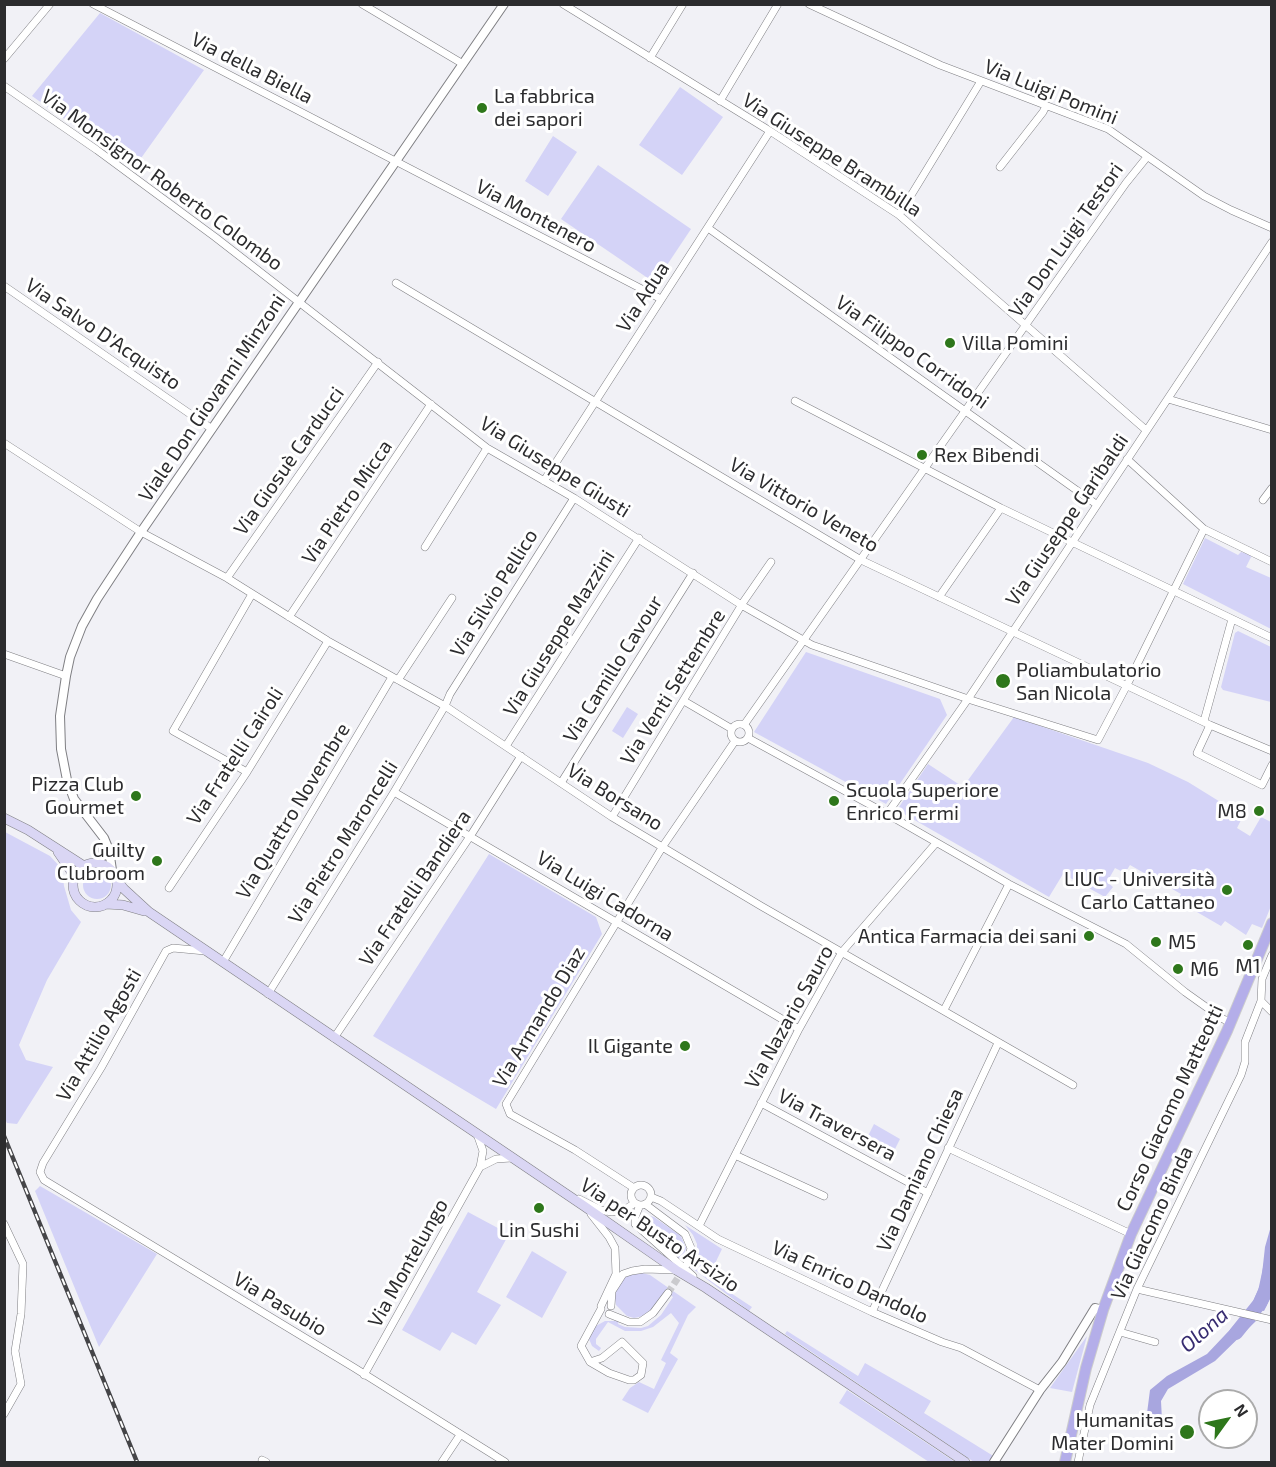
<!DOCTYPE html>
<html>
<head>
<meta charset="utf-8">
<style>
  body { margin:0 }
  #map { position:relative; width:1276px; height:1467px; overflow:hidden; background:#f1f1f6; font-family:"Exo 2",sans-serif }
  canvas { display:block }
  .frame { position:absolute; inset:0; border:6px solid #2c2c2e; pointer-events:none }
  .north { position:absolute; left:1198px; top:1389px; width:60px; height:60px; box-sizing:border-box; background:#fff; border:2px solid #ababab; border-radius:50%; rotate:57deg; font-size:16px; font-weight:700; line-height:24px; text-align:center; color:#2c2c2e }
  .north::after { content:''; display:block; margin:auto; width:21px; height:27px; background:#2e771b; clip-path:polygon(50% 0,100% 100%,50% 72%,0 100%) }
</style>
</head>
<body>
<div id="map">
<canvas width="1276" height="1467"></canvas>
<div class="frame"></div>
<div class="north">N</div>
</div>
<script>
const ctx = document.querySelector('canvas').getContext('2d');
ctx.lineJoin = 'round';
function fill(path, color) {
  ctx.fillStyle = color;
  ctx.fill(path, 'evenodd');
}
function shape(rows) {
  const path = new Path2D();
  for (const r of rows) {
    if (r.length === 3) {
      path.moveTo(r[0] + r[2], r[1]);
      path.arc(r[0], r[1], r[2], 0, 2 * Math.PI);
      continue;
    }
    path.moveTo(r[0], r[1]);
    for (let i = 2; i < r.length; i += 2) path.lineTo(r[i], r[i + 1]);
  }
  return path;
}
function stroke(path, color, width, dash) {
  ctx.strokeStyle = color;
  ctx.lineWidth = width;
  ctx.lineCap = dash ? 'butt' : 'round';
  ctx.setLineDash(dash || []);
  ctx.stroke(path);
}
function write(font, color, halo, rows, align = 'center') {
  ctx.font = font + ' "Exo 2",sans-serif';
  ctx.lineWidth = 6;
  ctx.setLineDash([]);
  ctx.textBaseline = 'middle';
  ctx.strokeStyle = halo;
  ctx.fillStyle = color;
  for (const [text, x, y, turn = 0] of rows) {
    ctx.save();
    ctx.translate(x, y);
    ctx.rotate((+turn || 0) * Math.PI / 180);
    ctx.textAlign = isNaN(turn) ? turn : align;
    if (halo) ctx.strokeText(text, 0, 0);
    ctx.fillText(text, 0, 0);
    ctx.restore();
  }
}
fill(shape([
  [100,13,204,70,134,168,32,96],
  [680,87,723,117,682,175,639,145],
  [553,136,577,152,548,196,525,181],
  [598,165,691,229,655,283,561,219],
  [1205,538,1238,555,1241,552,1252,555,1246,567,1271,578,1271,629,1183,584],
  [1238,631,1271,647,1271,702,1223,690,1221,687,1235,633],
  [806,652,940,699,947,715,886,804,754,732],
  [627,707,638,714,623,738,612,731],
  [1014,717,1148,763,1188,782,1243,816,1237,828,1250,836,1261,817,1271,822,1271,906,1262,928,1252,924,1246,935,1225,921,1221,926,1178,901,1181,894,1130,865,1125,873,1115,868,1107,882,1113,887,1105,897,1063,874,1049,897,897,810,928,764,963,787],
  [5,832,50,856,62,869,64,886,71,910,81,922,47,980,19,1045,26,1060,53,1067,17,1124,7,1123,4,1117],
  [489,854,596,917,602,934,496,1109,373,1036],
  [97,885,14],
  [874,1124,900,1139,892,1155,866,1140],
  [40,1186,157,1254,99,1347,35,1191],
  [468,1212,509,1234,477,1292,501,1305,476,1345,452,1332,440,1351,402,1330],
  [644,1214,654,1217,681,1236,686,1248,682,1261,641,1225,641,1217],
  [685,1225,722,1249,708,1278,752,1307,749,1311,692,1268,697,1256,697,1244,693,1235],
  [532,1251,567,1272,542,1318,506,1297],
  [642,1273,650,1275,696,1307,688,1315,670,1353,678,1359,648,1413,622,1400,630,1388,639,1382,654,1389,666,1363,661,1360,679,1323,671,1313,653,1327,641,1331,625,1331,608,1322,596,1339,596,1344,601,1348,599,1351,592,1346,589,1339,594,1327,605,1321,619,1321,618,1324,625,1327,641,1328,648,1326,661,1315,673,1297,665,1291,651,1312,644,1316,634,1318,627,1316,616,1305,614,1292,622,1279,631,1274],
  [787,1331,858,1376,865,1363,931,1401,924,1413,995,1457,991,1462,974,1462,785,1334],
  [1087,1336,1072,1392,1050,1388],
  [847,1390,955,1462,929,1462,839,1403]
]), '#d4d3f7');
fill(shape([
  [1271,1226,1271,1297,1264,1311,1250,1308,1261,1283,1265,1247],
  [1241,1318,1256,1321,1215,1361,1168,1389,1161,1401,1162,1420,1146,1421,1150,1390,1167,1376,1207,1354]
]), '#a8a6df');
stroke(shape([
  [1236,1333,1260,1303,1265,1292,1272,1259]
]), '#a8a6df', 14);
stroke(shape([
  [668,1293,683,1270]
]), '#cacace', 7, [7, 3.5]);
const minor = shape([
  [93,4,661,299],
  [362,4,463,64],
  [563,4,770,131,899,215,1146,430],
  [809,4,940,65,1108,129,1204,196,1231,210,1272,228],
  [650,58,683,4],
  [4,59,50,4],
  [4,86,97,150,215,237,487,448,574,498,743,606,812,645,974,701,1098,740,1127,685,1204,529],
  [720,101,778,4],
  [1000,167,1043,112,1046,106],
  [899,215,981,81],
  [708,228,1096,504],
  [396,283,861,560,1210,725,1272,751],
  [4,286,212,429],
  [1168,399,1272,430],
  [795,401,1001,508,1272,638],
  [4,443,141,532,227,578,328,641,445,706,612,817,761,906,1073,1085],
  [1127,459,1204,529,1272,562],
  [544,481,770,131],
  [1263,500,1272,488],
  [425,547,487,448],
  [227,578,378,362],
  [939,597,1001,508],
  [289,617,431,404],
  [4,654,66,676],
  [398,680,452,598],
  [684,701,732,729],
  [1204,721,1232,619],
  [740,733,9],
  [744,725,1077,252,1126,183,1147,157],
  [1210,725,1197,753,1262,785,1272,765],
  [748,738,887,814,1009,884,1126,944,1185,992,1223,1019,1230,1022],
  [506,746,639,538],
  [247,772,173,731,252,594],
  [561,783,693,573],
  [394,792,799,1029],
  [887,814,968,699,1272,242],
  [612,817,744,601,771,562],
  [169,888,247,772,328,641],
  [205,951,173,948,166,951,101,1068,43,1163,40,1172,44,1180,353,1367,505,1462],
  [223,962,392,677],
  [268,994,394,792,445,706,450,694,574,498],
  [1261,1001,1272,1012],
  [944,1010,1009,884],
  [334,1038,471,835,521,756],
  [761,1103,928,1193],
  [948,1148,1131,1234],
  [735,1155,824,1196],
  [480,1167,496,1159,511,1158],
  [641,1195,10],
  [634,1188,575,1150,510,1114,506,1104,663,846,735,741],
  [651,1197,661,1201,718,1239,872,1312,942,1342,961,1348,1040,1390],
  [579,1199,601,1210,612,1212,624,1210,635,1203],
  [645,1204,685,1234,691,1248,687,1264],
  [640,1205,635,1217,635,1224,693,1276],
  [591,1214,609,1237,615,1248,616,1274,601,1306],
  [4,1224,23,1264,21,1314,15,1351,21,1384,4,1414],
  [699,1226,799,1029,842,952,936,843],
  [1137,1289,1272,1320],
  [611,1306,612,1291,623,1274,632,1271,645,1269,675,1270],
  [872,1312,998,1043],
  [609,1314,629,1322,640,1322,653,1313,668,1293],
  [1120,1332,1155,1342],
  [590,1362,602,1358,622,1342,643,1363,641,1375,634,1380,629,1380,609,1373,590,1362,581,1346,601,1309],
  [364,1375,480,1167,483,1151,477,1134],
  [262,1460,266,1462],
  [442,1462,460,1435],
  [1078,1462,1090,1405,1137,1289,1241,1075,1245,1062,1245,1042,1261,1001,1262,979,1272,955]
]);
const tertiary = shape([
  [97,863,103,854,104,841],
  [112,870,109,850,104,838,74,799,67,780,61,749,60,716,66,676,70,657,82,626,97,599,141,532,504,4],
  [994,1462,1040,1390,1062,1362,1095,1308,1103,1310]
]);
const secondary = shape([
  [4,818,28,830,84,866],
  [58,852,75,877],
  [95,885,22],
  [116,879,124,889,149,912,584,1206,676,1270,706,1288,965,1462],
  [106,904,123,905,144,911]
]);
const primary = shape([
  [1065,1462,1086,1368,1103,1310,1131,1234,1227,1031,1272,923]
]);
stroke(minor, '#7f7f83', 8);
stroke(tertiary, '#7f7f83', 10);
stroke(secondary, '#7f7f83', 10);
stroke(primary, '#cccccd', 12);
stroke(minor, '#fff', 7);
stroke(tertiary, '#fff', 8);
stroke(secondary, '#dad6f4', 9);
stroke(primary, '#b4aee9', 10);
const rail = shape([
  [4,1136,137,1462]
]);
stroke(rail, '#454548', 4.5);
stroke(rail, '#fff', 2, [7]);
for (const [x, y, r, color] of [
  [482,108,6,"#2e771b"],
  [950,343,6,"#2e771b"],
  [922,455,6,"#2e771b"],
  [1003,681,8,"#2e771b"],
  [136,796,6,"#2e771b"],
  [834,801,6,"#2e771b"],
  [1259,811,6,"#2e771b"],
  [157,861,6,"#2e771b"],
  [1227,890,6,"#2e771b"],
  [1089,936,6,"#2e771b"],
  [1156,942,6,"#2e771b"],
  [1248,945,6,"#2e771b"],
  [1178,969,6,"#2e771b"],
  [685,1046,6,"#2e771b"],
  [539,1208,6,"#2e771b"],
  [1187,1432,8,"#2e771b"]
]) {
  const dot = new Path2D();
  dot.arc(x, y, r, 0, 2 * Math.PI);
  ctx.fillStyle = color;
  ctx.fill(dot);
  stroke(dot, '#fff', 2);
}
write('20px', '#2c2c2e', '#fff', [
  ["Via della Biella",252,68,27],
  ["Via Luigi Pomini",1051,92,22],
  ["Via Giuseppe Brambilla",832,155,33],
  ["Via Monsignor Roberto Colombo",162,180,36],
  ["Via Montenero",536,216,28],
  ["Via Don Luigi Testori",1066,240,-55],
  ["Via Adua",643,297,-57],
  ["Via Salvo D'Acquisto",103,334,34],
  ["Via Filippo Corridoni",912,352,35],
  ["Viale Don Giovanni Minzoni",212,398,-56],
  ["Via Giosuè Carducci",289,461,-55],
  ["Via Giuseppe Giusti",555,467,32],
  ["Via Pietro Micca",347,502,-56],
  ["Via Vittorio Veneto",804,505,30],
  ["Via Giuseppe Garibaldi",1067,520,-56],
  ["Via Silvio Pellico",494,593,-58],
  ["Via Giuseppe Mazzini",559,633,-58],
  ["Via Camillo Cavour",613,669,-58],
  ["Via Venti Settembre",673,687,-58],
  ["Via Fratelli Cairoli",235,756,-57],
  ["Via Borsano",615,797,32],
  ["Via Quattro Novembre",293,811,-59],
  ["Via Pietro Maroncelli",343,842,-58],
  ["Via Fratelli Bandiera",415,888,-56],
  ["Via Luigi Cadorna",605,896,31],
  ["Via Armando Diaz",539,1017,-59],
  ["Via Nazario Sauro",789,1017,-61],
  ["Via Attilio Agosti",99,1035,-60],
  ["Corso Giacomo Matteotti",1170,1108,-65],
  ["Via Traversera",837,1125,28],
  ["Via Damiano Chiesa",920,1170,-65],
  ["Via Giacomo Binda",1152,1223,-65],
  ["Via per Busto Arsizio",660,1235,34],
  ["Via Montelungo",408,1263,-61],
  ["Via Enrico Dandolo",850,1282,25],
  ["Via Pasubio",280,1304,31]
]);
write('20px', '#2c2c2e', '#fff', [
  ["La fabbrica",494,96],
  ["dei sapori",494,119],
  ["Villa Pomini",962,343],
  ["Rex Bibendi",934,455],
  ["Poliambulatorio",1016,670],
  ["San Nicola",1016,693],
  ["Pizza Club",124,784,"right"],
  ["Gourmet",124,807,"right"],
  ["Scuola Superiore",846,790],
  ["Enrico Fermi",846,813],
  ["M8",1247,811,"right"],
  ["Guilty",145,850,"right"],
  ["Clubroom",145,873,"right"],
  ["LIUC - Università",1215,879,"right"],
  ["Carlo Cattaneo",1215,902,"right"],
  ["Antica Farmacia dei sani",1077,936,"right"],
  ["M5",1168,942],
  ["M1",1248,966,"center"],
  ["M6",1190,969],
  ["Il Gigante",673,1046,"right"],
  ["Lin Sushi",539,1230,"center"],
  ["Humanitas",1174,1420,"right"],
  ["Mater Domini",1174,1443,"right"]
], 'left');
write('italic 21px', '#372c70', '#fff', [
  ["Olona",1204,1330,-41]
]);
</script>
</body>
</html>
